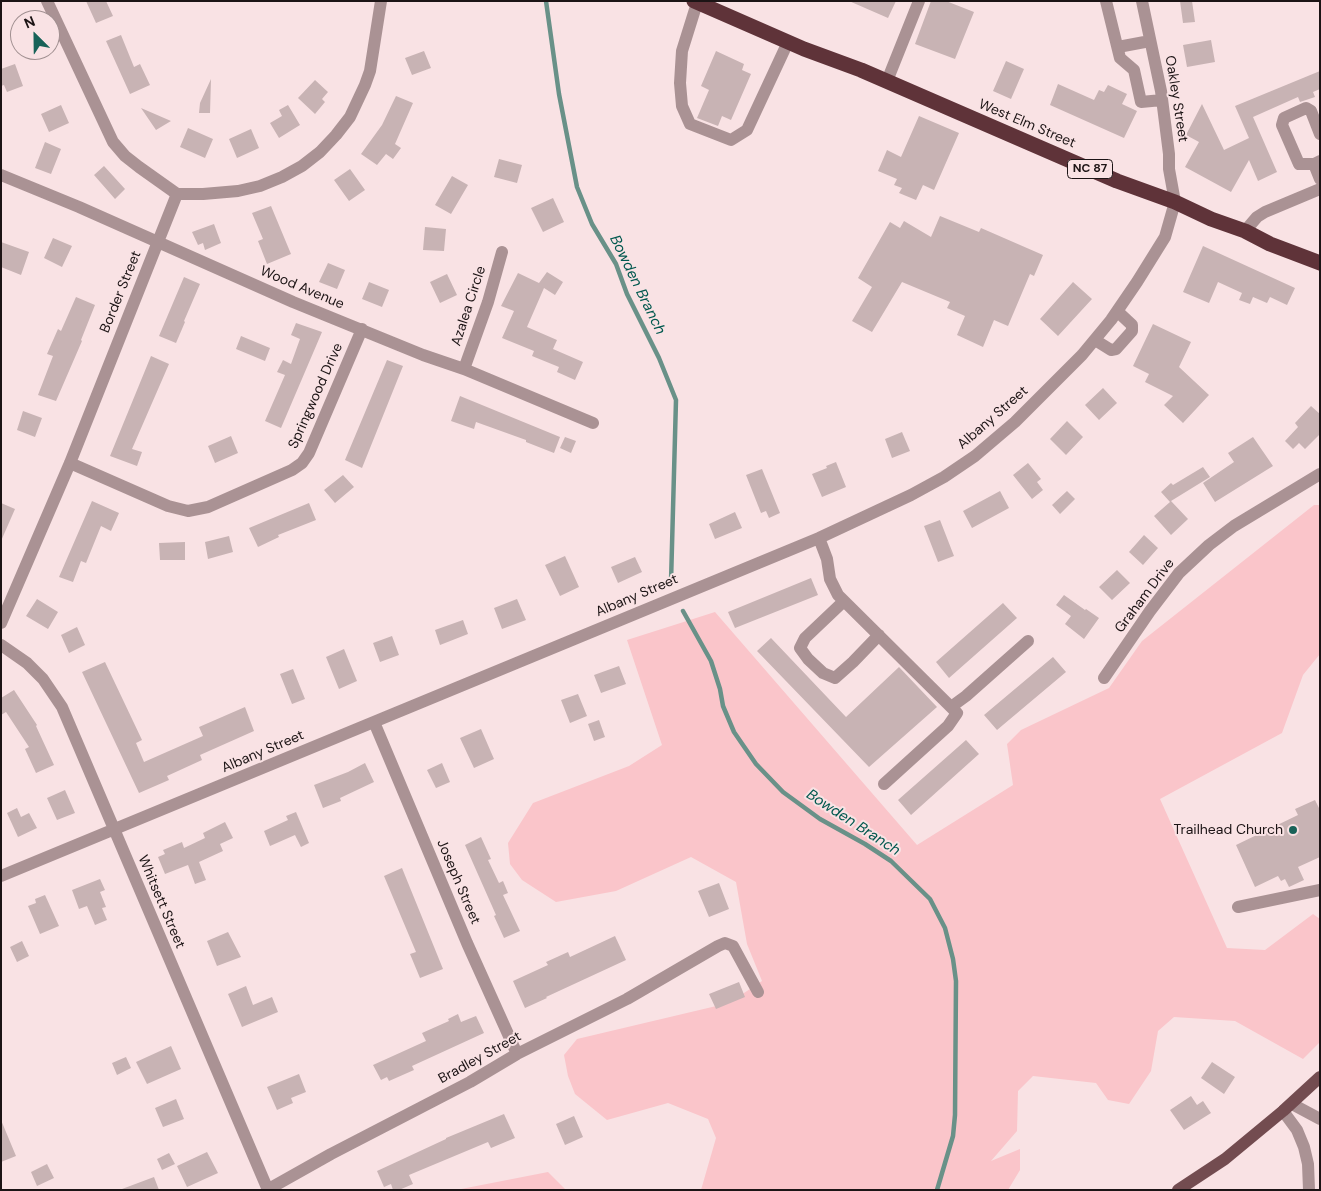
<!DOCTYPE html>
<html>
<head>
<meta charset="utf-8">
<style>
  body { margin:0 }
  #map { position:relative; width:1321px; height:1191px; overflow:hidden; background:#f9e2e4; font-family:"DM Sans",sans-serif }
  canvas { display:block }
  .frame { position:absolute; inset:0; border:2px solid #1c1415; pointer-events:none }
  .north { position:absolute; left:10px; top:10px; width:50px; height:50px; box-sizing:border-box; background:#f9e2e4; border:1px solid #a19091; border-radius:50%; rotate:337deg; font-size:14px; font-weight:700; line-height:20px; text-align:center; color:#1c1415 }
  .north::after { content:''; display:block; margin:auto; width:18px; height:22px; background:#186258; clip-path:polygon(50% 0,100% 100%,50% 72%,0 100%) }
</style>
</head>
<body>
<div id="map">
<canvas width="1321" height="1191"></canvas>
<div class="frame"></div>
<div class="north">N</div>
</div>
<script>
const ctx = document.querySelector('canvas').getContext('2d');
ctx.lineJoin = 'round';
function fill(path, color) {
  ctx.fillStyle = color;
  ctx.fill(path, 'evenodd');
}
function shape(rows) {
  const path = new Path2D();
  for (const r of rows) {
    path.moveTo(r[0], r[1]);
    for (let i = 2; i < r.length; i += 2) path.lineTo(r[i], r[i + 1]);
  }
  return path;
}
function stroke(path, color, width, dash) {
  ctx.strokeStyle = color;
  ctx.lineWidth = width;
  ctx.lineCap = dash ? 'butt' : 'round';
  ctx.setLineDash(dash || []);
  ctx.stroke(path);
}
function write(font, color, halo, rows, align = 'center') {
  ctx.font = font + ' "DM Sans",sans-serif';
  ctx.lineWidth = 4;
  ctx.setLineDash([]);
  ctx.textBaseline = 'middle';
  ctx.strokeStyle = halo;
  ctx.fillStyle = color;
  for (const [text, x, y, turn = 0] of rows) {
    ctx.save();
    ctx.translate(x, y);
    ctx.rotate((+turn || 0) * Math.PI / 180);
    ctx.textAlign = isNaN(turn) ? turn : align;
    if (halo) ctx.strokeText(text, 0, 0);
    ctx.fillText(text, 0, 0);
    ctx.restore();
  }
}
fill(shape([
  [1314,505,1320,505,1320,654,1303,675,1282,733,1160,799,1227,948,1265,950,1313,914,1320,919,1320,1042,1303,1059,1235,1021,1174,1017,1158,1031,1151,1071,1129,1104,1108,1100,1096,1083,1033,1076,1018,1091,1017,1131,991,1161,1020,1149,1020,1170,1008,1190,701,1190,716,1138,708,1119,668,1103,607,1120,575,1094,568,1076,564,1055,577,1039,729,1003,762,981,747,944,736,882,691,857,616,891,556,902,522,880,510,864,508,843,533,803,629,766,662,745,627,640,715,612,917,845,1013,785,1007,744,1021,730,1109,688,1142,641],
  [548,1172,566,1190,456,1190]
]), '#fac5ca');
stroke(shape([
  [546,1,559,94,577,187,592,224,616,264,627,294,659,358,676,400,671,582],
  [683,611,711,661,720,689,723,706,734,732,756,764,783,792,820,819,865,844,891,861,930,899,945,928,953,959,956,981,955,1115,953,1136,937,1190]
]), '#699188', 4.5);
fill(shape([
  [86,1,106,1,113,16,96,23],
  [849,1,896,1,888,18],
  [931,1,946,1,974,12,955,59,915,44],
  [1180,1,1192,1,1195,22,1183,23],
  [121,35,134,67,140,64,150,85,130,94,106,41],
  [1211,40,1215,62,1187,67,1183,45],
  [424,51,431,68,412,75,405,58],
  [716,51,744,64,742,70,751,74,731,120,722,116,718,126,697,118,709,90,701,86],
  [1006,61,1024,69,1011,99,993,91],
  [15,64,23,86,7,92,4,85,1,86,1,69],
  [1320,71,1320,89,1313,92,1315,97,1300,102,1298,97,1253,117,1277,172,1258,181,1249,160,1231,192,1185,167,1199,142,1186,135,1202,104,1224,150,1249,138,1235,106],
  [211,79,210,113,199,113,200,103],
  [315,80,328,92,322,99,325,102,315,114,298,98],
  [1058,84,1094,100,1099,90,1104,92,1108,85,1127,94,1122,104,1137,111,1124,138,1050,105],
  [396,96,413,103,395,144,401,148,393,159,386,154,377,165,361,154,382,125],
  [61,105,69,123,49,132,41,114],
  [288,105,300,125,279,138,270,123,282,116,279,110],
  [141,108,171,121,156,130],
  [919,116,959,133,934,190,923,185,916,200,899,193,902,188,894,185,897,179,878,171,887,150,901,157],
  [188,128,213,139,205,158,180,147],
  [251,129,259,148,237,158,229,139],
  [45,142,61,149,51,174,35,168],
  [499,159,522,165,517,183,494,177],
  [104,166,125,189,115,199,94,175],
  [350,169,365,190,349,201,334,180],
  [452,176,468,185,451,214,435,205],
  [553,198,564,222,543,232,531,208],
  [271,206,291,254,267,264,258,241,263,239,252,213],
  [940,216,979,232,981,228,1043,255,1034,276,1030,274,1008,326,994,320,983,347,957,335,965,316,947,308,950,302,902,282,872,332,852,321,872,287,858,278,890,222,900,228,904,221,931,237],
  [214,224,221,243,205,250,203,243,198,245,192,232],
  [425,227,446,229,444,251,423,250],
  [53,238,72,246,62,267,44,258],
  [1,242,29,252,21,275,1,267],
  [1203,246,1295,288,1287,305,1270,297,1267,303,1253,297,1250,304,1239,300,1242,293,1218,282,1209,303,1183,292],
  [328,263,345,270,337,289,319,282],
  [547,272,563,282,555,295,544,288,527,327,557,340,553,349,583,362,575,380,557,372,559,367,532,356,534,351,502,338,514,311,501,306,518,273,539,283],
  [447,274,457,295,440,303,430,282],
  [184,277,200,284,184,321,185,322,176,343,159,336],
  [369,282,389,290,382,307,362,299],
  [1073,282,1092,299,1058,336,1040,319],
  [76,297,95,305,81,340,82,341,56,401,38,395,53,356,47,354,58,329,61,331],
  [296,323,322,332,281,428,265,421,285,375,277,372,283,360,291,364,300,339,291,335],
  [1153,324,1191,342,1179,367,1209,395,1183,423,1164,405,1173,396,1145,382,1149,374,1133,366],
  [241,336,270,348,265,361,236,349],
  [151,356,169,364,132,449,142,452,137,466,110,456],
  [387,360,403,366,362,468,345,460],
  [1103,388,1117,403,1099,420,1085,405],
  [460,396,560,437,554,453,526,442,526,440,476,422,474,429,451,421],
  [1311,406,1320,414,1320,434,1305,449,1299,443,1293,449,1285,441,1298,427,1295,423],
  [23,411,42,418,35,437,17,430],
  [1067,421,1083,437,1066,455,1050,439],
  [902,432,910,451,892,458,885,439],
  [231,436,238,453,215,463,208,446],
  [565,437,576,441,571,453,560,448],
  [1253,437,1273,466,1215,502,1203,483,1234,462,1228,453],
  [836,462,846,487,822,497,812,474,827,468,826,466],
  [1028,463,1041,479,1037,482,1043,490,1032,499,1013,475],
  [1203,467,1210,477,1171,501,1188,519,1171,535,1154,516,1170,502,1161,492,1171,483,1173,485],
  [762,469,780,513,769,518,766,511,761,513,746,475],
  [343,475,354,487,335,503,324,490],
  [1000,491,1009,508,972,528,963,511],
  [1067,491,1075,499,1060,514,1052,505],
  [92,501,119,513,111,531,101,526,86,563,81,561,73,582,59,577],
  [1,503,15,509,1,541],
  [309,503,316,520,278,535,279,537,258,547,249,528],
  [735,512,742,528,715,539,709,524],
  [940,520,954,556,938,562,924,526],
  [1144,535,1158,548,1143,565,1129,552],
  [229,536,233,552,208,559,205,542],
  [185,542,185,560,160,560,159,543],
  [565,556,579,587,560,596,545,565],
  [635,557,642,572,618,583,611,567],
  [1117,570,1130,583,1112,600,1099,587],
  [811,578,818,595,735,628,728,612],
  [1064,595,1085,610,1086,609,1099,618,1084,639,1065,624,1071,616,1056,605],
  [37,599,58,612,48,629,26,616],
  [517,599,526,620,502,629,494,608],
  [1003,603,1017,618,949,678,936,662],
  [463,620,468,634,440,645,435,630],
  [77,627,85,645,69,653,61,635],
  [392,636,399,655,380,662,373,643],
  [771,638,846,717,899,667,937,707,869,767,757,651],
  [344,649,357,681,339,689,326,657],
  [1053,657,1066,672,997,730,984,715],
  [105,662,142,740,136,743,144,762,203,736,199,727,245,707,254,731,200,755,202,760,167,776,169,780,139,793,82,672],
  [619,666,626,684,601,693,594,675],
  [293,669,305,699,292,704,280,674],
  [14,690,37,725,36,726,54,765,36,773,25,749,29,747,6,712,1,715,1,698],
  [578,694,587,716,570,723,561,700],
  [599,720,605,737,594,741,588,724],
  [481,729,494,759,474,768,460,738],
  [966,740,979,754,911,815,898,800],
  [365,763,374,782,340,798,341,801,323,808,314,785,348,772],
  [442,763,450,782,436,788,427,770],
  [65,790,75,813,57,820,47,798],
  [1315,800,1320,810,1320,857,1298,867,1304,880,1289,887,1285,879,1281,881,1278,876,1255,887,1236,845,1298,815,1295,809],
  [17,808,21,817,29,813,37,828,18,837,7,813],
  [296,812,309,843,301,847,295,835,270,846,264,831,288,820,286,816],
  [225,822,233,838,220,844,223,851,199,862,206,880,195,884,188,865,165,874,158,857,165,854,163,850,182,842,184,848,205,838,203,833],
  [481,837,491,859,488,860,499,883,503,881,508,893,503,895,520,931,504,938,494,916,496,915,465,845],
  [402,868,443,969,420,978,410,954,416,952,384,876],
  [100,879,105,890,100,892,106,907,102,908,107,920,95,925,87,906,79,909,72,890],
  [719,883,729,909,709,917,698,891],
  [45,895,59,926,40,934,28,906,36,903,35,899],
  [228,932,241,957,217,966,207,941],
  [615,936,626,960,546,997,547,998,525,1008,513,981,548,965,546,962,568,952,570,957],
  [22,941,29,956,17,962,10,947],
  [739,982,745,997,716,1009,709,994],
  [246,986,253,1005,272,997,278,1012,242,1027,228,994],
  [458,1014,461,1022,476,1016,484,1033,412,1066,414,1070,389,1081,387,1077,381,1080,373,1065,426,1041,422,1033,449,1021,448,1019],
  [171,1046,181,1069,147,1084,136,1062],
  [126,1057,131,1068,117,1075,112,1063],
  [1212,1062,1235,1077,1224,1094,1201,1078],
  [299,1074,306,1092,291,1098,293,1103,277,1110,267,1087],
  [1191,1096,1197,1105,1203,1101,1211,1113,1184,1130,1170,1110],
  [176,1099,184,1119,163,1127,155,1108],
  [504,1114,515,1138,491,1148,488,1142,409,1175,413,1184,399,1190,393,1190,391,1184,384,1187,377,1171,446,1139,446,1138],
  [574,1116,583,1137,565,1145,556,1124],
  [1,1120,16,1156,1,1162],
  [207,1152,218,1173,187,1187,177,1166],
  [169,1153,175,1164,162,1170,157,1159],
  [47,1164,54,1178,37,1186,31,1172],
  [154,1177,159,1190,122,1190,122,1189]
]), '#c8b3b4');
stroke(shape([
  [47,1,113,142,125,156,139,167,177,194],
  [1106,1,1120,58,1134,70,1141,102,1162,100],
  [697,3,682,51,680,83,682,106,690,124,731,140,747,130,788,42],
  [1118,47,1150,41],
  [887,81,919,1],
  [1320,134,1311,111,1306,108,1284,118,1282,125,1299,164,1314,164,1320,161],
  [1314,164,1320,179],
  [1,175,79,207,293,302,423,355,464,369,593,423],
  [177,194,203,194,238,191,260,186,282,177,302,166,320,152,336,135,350,117,365,85,370,71,381,1],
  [1245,231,1257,217,1265,212,1320,189],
  [1095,340,1111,350,1116,349,1132,331,1132,325,1117,311],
  [464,369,488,302,502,252],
  [70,463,168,506,188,511,208,507,292,470,302,463,309,453,362,329],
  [819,538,827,559,830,579,838,595,957,713,948,726,884,784],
  [844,601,805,638,800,648,808,659,823,673,835,678,853,662,879,635],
  [1,623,70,463,177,194],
  [1,645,27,663,43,679,62,707,268,1190],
  [1104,678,1150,611,1179,573,1209,545,1234,526,1320,474],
  [951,707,966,696,1028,641],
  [374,722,467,943,517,1054],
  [1,876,819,538,911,495,944,477,975,456,1015,422,1082,355,1111,320,1137,282,1165,237,1175,202,1169,169,1169,154,1161,91,1142,1],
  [1238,907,1320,890],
  [1292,1104,1320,1119],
  [1283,1111,1297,1130,1304,1147,1308,1164,1309,1190],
  [267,1190,331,1154,470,1082,517,1054,627,999,718,946,725,943,733,946,758,992]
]), '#aa9294', 12);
stroke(shape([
  [1178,1190,1225,1159,1283,1111,1320,1077]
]), '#734c50', 12);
stroke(shape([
  [694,1,804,49,861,70,1117,181,1175,202,1211,219,1245,231,1270,244,1320,263]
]), '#5f3339', 15);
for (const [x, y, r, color] of [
  [1293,830,5,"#186258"]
]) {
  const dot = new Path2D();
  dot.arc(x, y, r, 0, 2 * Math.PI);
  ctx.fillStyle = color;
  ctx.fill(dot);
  stroke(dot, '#f9e2e4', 2);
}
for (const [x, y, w] of [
  [1090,169,45]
]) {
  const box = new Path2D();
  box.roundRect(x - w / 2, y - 9.5, w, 19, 4);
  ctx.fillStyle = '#f9e2e4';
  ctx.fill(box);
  stroke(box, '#1c1415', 1);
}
write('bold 12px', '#1c1415', null, [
  ["NC 87",1090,169]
]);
write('14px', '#1c1415', '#f9e2e4', [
  ["Oakley Street",1176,99,81],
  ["West Elm Street",1027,124,23],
  ["Wood Avenue",302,288,23],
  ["Border Street",121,292,-68],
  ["Azalea Circle",469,306,-72],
  ["Springwood Drive",316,396,-66],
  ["Albany Street",993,418,-41],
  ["Albany Street",637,596,-23],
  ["Graham Drive",1145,596,-53],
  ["Albany Street",263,752,-23],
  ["Joseph Street",458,882,67],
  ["Whitsett Street",161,902,67],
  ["Bradley Street",480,1058,-29]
]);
write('14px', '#1c1415', '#f9e2e4', [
  ["Trailhead Church",1283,830]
], 'right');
write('italic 15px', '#00584e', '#f9e2e4', [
  ["Bowden Branch",637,285,64],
  ["Bowden Branch",853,823,33]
]);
</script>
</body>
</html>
